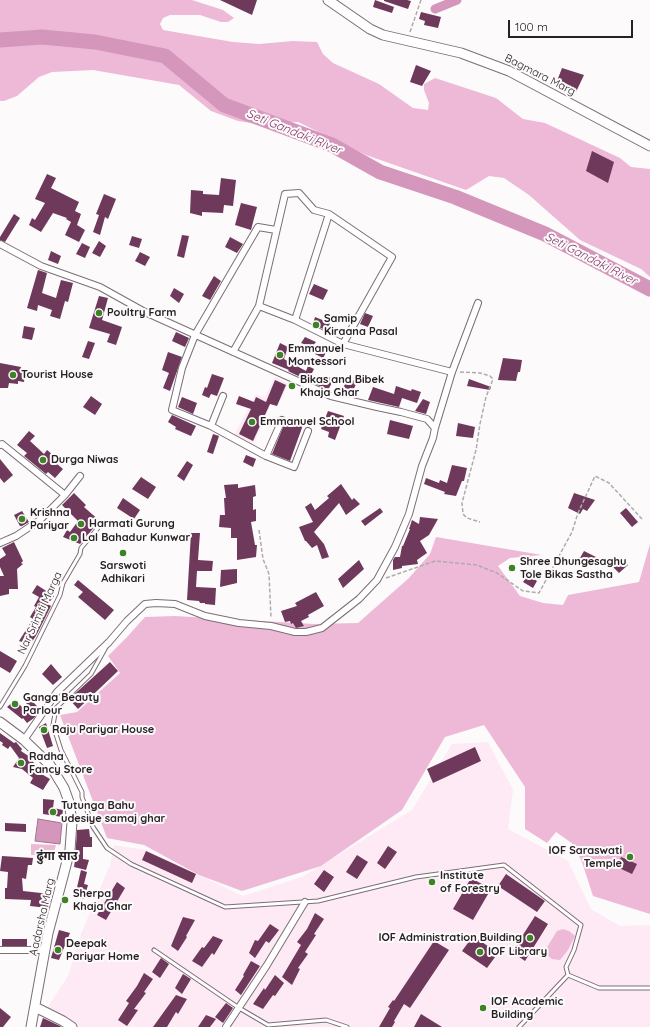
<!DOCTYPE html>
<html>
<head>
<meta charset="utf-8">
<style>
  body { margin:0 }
  #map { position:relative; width:650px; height:1027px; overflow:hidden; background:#fdfafc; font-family:Quicksand,sans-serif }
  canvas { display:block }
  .scale { position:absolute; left:508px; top:20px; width:125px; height:18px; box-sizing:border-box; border:2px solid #272124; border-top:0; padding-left:5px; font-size:12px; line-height:14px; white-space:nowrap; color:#272124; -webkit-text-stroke:3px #fdfafc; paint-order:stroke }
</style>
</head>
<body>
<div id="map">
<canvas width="650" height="1027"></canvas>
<div class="scale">100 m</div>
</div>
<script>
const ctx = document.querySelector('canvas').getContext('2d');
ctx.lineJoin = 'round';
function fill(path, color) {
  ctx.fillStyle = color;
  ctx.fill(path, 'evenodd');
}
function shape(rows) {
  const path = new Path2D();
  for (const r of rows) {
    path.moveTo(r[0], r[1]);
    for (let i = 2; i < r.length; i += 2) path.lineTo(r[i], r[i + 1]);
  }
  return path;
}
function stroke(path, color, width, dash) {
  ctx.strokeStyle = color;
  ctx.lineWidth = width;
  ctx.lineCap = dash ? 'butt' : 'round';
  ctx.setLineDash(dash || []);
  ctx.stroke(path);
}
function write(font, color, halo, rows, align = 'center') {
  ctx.font = font + ' Quicksand,"Noto Sans Devanagari",sans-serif';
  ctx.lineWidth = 4;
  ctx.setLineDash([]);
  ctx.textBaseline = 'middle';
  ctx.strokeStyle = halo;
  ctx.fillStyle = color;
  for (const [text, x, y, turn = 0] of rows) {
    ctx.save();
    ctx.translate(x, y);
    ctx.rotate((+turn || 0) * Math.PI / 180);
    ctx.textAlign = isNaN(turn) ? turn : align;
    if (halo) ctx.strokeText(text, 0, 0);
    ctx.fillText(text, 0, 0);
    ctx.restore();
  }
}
fill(shape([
  [275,377,288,384,281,400,274,397,254,443,234,435,248,409,250,408,255,395,265,397],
  [488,742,513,790,508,829,568,861,591,909,620,926,650,925,650,1027,77,1027,46,1010,68,976,81,934,110,865,114,845,146,850,243,896,304,876,412,810,452,744]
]), '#fdeaf4');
fill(shape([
  [0,0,192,0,223,10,234,18,228,22,221,22,200,15,170,15,163,18,160,24,163,30,233,42,259,44,293,41,317,42,323,54,333,63,379,84,413,108,428,110,429,103,424,90,424,84,435,78,496,98,523,119,545,123,620,158,631,167,650,169,650,277,641,269,580,240,529,195,504,178,489,176,466,190,366,155,298,122,258,124,238,121,211,111,179,85,93,70,52,72,39,77,17,96,4,101,0,101],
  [436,537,542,555,510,558,498,566,520,596,543,603,563,605,568,595,639,582,650,544,650,914,593,896,582,862,573,844,556,832,547,843,525,829,525,787,484,725,445,737,402,810,321,866,242,891,199,875,144,845,107,838,60,715,77,712,120,673,108,656,127,637,145,617,175,616,314,624,358,623,409,578,430,554],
  [31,844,56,845,53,856,31,855],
  [563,929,569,931,575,936,568,950,560,960,552,959,546,954,546,949,557,931]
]), '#edb9d7');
const water = shape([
  [38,819,62,823,60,844,35,841,38,819]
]);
fill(water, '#d497bb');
stroke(water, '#a0748e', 1);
stroke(shape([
  [435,9,457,0]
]), '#d497bb', 9);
stroke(shape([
  [0,40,42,37,95,42,165,56,224,105,332,145,380,172,455,197,545,234,650,289]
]), '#d497bb', 15);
fill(shape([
  [220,0,257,0,252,15],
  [375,0,394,7,392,13,373,7],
  [384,0,407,0,411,1,408,9,384,1],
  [421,12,441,17,438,28,424,25,425,21,419,19],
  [416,65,431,71,422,86,410,82],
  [562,68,584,75,576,92,569,88,570,86,557,81],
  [592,151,614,162,608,183,586,171],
  [47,174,56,178,51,188,79,202,75,211,81,214,77,225,85,230,79,242,65,235,71,222,66,219,67,218,53,213,41,232,29,225,32,218,35,220,45,203,35,199],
  [221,178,236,180,233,206,224,205,223,213,202,212,202,216,190,213,191,190,203,191,203,194,219,195],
  [104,194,116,199,108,219,105,217,100,235,93,232,99,215,96,214],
  [241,203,257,207,251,230,235,225],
  [14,214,20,218,5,242,0,240,0,237],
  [182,235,189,236,184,258,177,256],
  [132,236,142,239,139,248,129,245],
  [230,237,243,244,237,253,225,247],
  [99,241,106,246,100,257,92,253],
  [82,243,90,247,85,258,76,254],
  [51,251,61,256,58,264,48,260],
  [140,252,150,257,145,266,135,261],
  [38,270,47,273,42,293,56,298,61,280,73,283,68,302,65,301,60,319,50,316,52,310,38,305,37,311,27,308],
  [214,276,221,281,210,300,202,296],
  [314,284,328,290,323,300,309,294],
  [174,288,184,294,179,303,170,296],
  [99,296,108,298,102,320,122,327,116,345,107,342,110,334,89,328],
  [365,313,373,316,368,327,360,324],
  [315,317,330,323,327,331,313,324],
  [24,326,35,328,32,340,22,338],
  [176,332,189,338,185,347,172,341],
  [305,337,316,342,312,347,301,343],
  [88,341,95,343,89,359,82,357],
  [280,343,288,347,284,359,306,371,308,366,314,369,311,375,324,382,327,376,334,379,328,390,292,373,288,371,289,370,272,363],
  [320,346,328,349,323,358,315,354],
  [168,352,182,357,170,391,163,388,169,373,162,370],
  [503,358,522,360,520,372,518,372,516,381,498,380],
  [0,363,21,367,20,372,25,374,24,382,18,381,18,384,9,383,8,388,0,388],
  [212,374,224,378,217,396,211,394,209,398,202,395,205,387,207,388],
  [348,378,357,382,352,393,342,390],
  [469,379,491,387,490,390,467,386],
  [275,380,286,385,277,406,270,404,253,441,239,434,251,409,236,404,239,396,254,402,256,397,266,402],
  [396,386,411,391,412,389,421,392,417,403,402,398,399,407,368,400,373,387,394,394],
  [91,396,102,404,95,415,83,407],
  [182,397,197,403,193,414,178,407],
  [423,399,430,402,426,414,415,411],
  [328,411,344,416,335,440,328,437,329,432,321,429],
  [172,415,196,426,191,436,175,429,176,427,168,422],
  [286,420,303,425,290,461,272,454],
  [390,420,413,426,409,439,387,434],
  [458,423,475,427,473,438,456,436],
  [29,431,35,436,30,441,44,454,47,450,59,460,56,463,63,469,55,478,48,472,46,474,24,456,27,453,17,445],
  [213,434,219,436,213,454,207,452],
  [246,455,256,459,253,467,243,462],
  [0,459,13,475,4,483,0,478],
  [187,461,193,465,184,481,177,476],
  [452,465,467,468,464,481,462,481,456,496,444,494,445,492,424,484,426,478,439,483,440,480,447,483],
  [141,477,156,487,148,499,132,489],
  [238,484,238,488,255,485,256,496,253,497,253,510,256,509,256,521,251,522,255,545,257,545,256,557,237,560,237,538,231,538,231,528,219,527,220,515,225,515,224,498,226,498,224,485],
  [341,484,352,500,354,498,360,504,346,515,339,503,314,532,324,544,329,557,322,559,317,545,312,548,306,541,305,541,299,527,313,522,305,507,311,503,315,510,329,498,327,496],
  [74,493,86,505,84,507,101,522,96,525,80,544,63,537,67,530,70,532,78,521,62,505],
  [574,493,595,500,587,511,583,509,580,514,568,508],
  [123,498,140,510,134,519,117,508],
  [380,508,383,512,365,526,361,521],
  [626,508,638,522,632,527,620,513],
  [22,511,29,522,22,526,20,526,14,515],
  [420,517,438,519,429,535,420,541,427,553,417,560,418,564,402,566,402,568,393,570,393,560,395,557,400,557,402,546,403,546,410,529,409,529,412,520,419,524],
  [191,533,200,533,198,560,213,561,212,571,197,571,196,587,216,588,215,605,205,604,205,603,200,603,199,601,187,600],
  [14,542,23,561,21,563,23,564,17,569,18,589,9,589,9,594,0,596,0,576,4,576,0,567,0,559,6,555,2,548],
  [584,551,606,562,605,566,580,558],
  [359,560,364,569,343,588,338,579],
  [623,560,628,565,619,573,607,561,617,564],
  [237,569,237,583,220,587,221,570],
  [528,575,537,581,533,588,523,582],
  [78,580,114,610,105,620,78,597,83,592,74,585],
  [37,585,54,596,48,604,51,606,37,634,30,645,19,641,33,619,30,617,36,607,34,606,39,597,32,593],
  [316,592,324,606,308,615,309,617,301,621,304,626,296,628,293,623,291,624,290,621,285,622,281,611,297,606,295,603],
  [0,651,17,661,10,673,0,667],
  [110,662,118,671,78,709,69,699],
  [51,664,62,677,53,685,42,674],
  [15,700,22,707,31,700,40,709,34,718,27,723,23,718,22,719,7,707],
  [46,723,53,746,47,748,39,727],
  [0,733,14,743,16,742,22,749,21,751,30,757,29,759,37,765,33,769,50,779,43,790,30,783,33,778,22,769,13,767,19,758,11,747,10,746,8,749,2,745,3,743,0,741],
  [475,747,481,761,433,783,427,769],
  [43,799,54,800,53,808,63,810,62,817,43,814],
  [5,823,26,824,26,832,5,831],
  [89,829,90,837,92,837,92,847,83,847,83,859,89,860,86,870,74,867,75,860,77,830],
  [388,846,397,852,385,869,377,863],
  [146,851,196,874,192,883,142,860],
  [357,855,368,862,357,879,346,872],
  [2,856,33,858,32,865,28,865,26,879,22,878,23,891,50,894,48,908,30,906,31,900,5,899,5,888,7,888,8,872,0,871],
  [621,857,637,864,632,874,617,867],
  [81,870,87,872,84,884,88,885,84,899,75,896],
  [324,870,334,877,324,892,314,884],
  [506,874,545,901,537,912,498,886],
  [471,878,491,889,473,920,453,909],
  [117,882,125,888,106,920,97,915],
  [315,913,324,919,314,934,316,935,305,952,308,954,298,968,300,969,292,985,282,977,301,945,297,942,307,929],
  [535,916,548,924,525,961,512,952],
  [183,917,195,920,186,936,187,937,178,951,171,946],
  [270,924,279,930,269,943,266,941,255,958,249,953,255,940,258,941],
  [59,930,70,933,59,960,51,958],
  [213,936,223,940,214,955,212,953,202,967,192,961,202,947,204,948],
  [473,936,498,953,487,968,462,951],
  [2,939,27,939,27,946,2,946],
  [434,941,449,950,410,1008,404,1004,394,1021,395,1022,392,1027,379,1027,390,1008,388,1007,393,1000,394,1001],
  [161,958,169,964,160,978,152,972],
  [251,961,260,966,241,995,235,990,244,976,243,975],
  [144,973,153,979,144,992,146,993,134,1009,138,1010,127,1026,118,1020,129,1003,126,1001,137,986],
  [183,974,191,979,182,994,175,988],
  [275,975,284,983,275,996,273,995,263,1009,253,1004,264,988,265,990],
  [176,995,187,999,178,1014,176,1012,167,1027,153,1027],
  [226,1003,233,1008,223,1023,215,1017],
  [0,1008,11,1017,3,1027,0,1027],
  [421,1014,442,1027,414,1027],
  [206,1015,216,1019,210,1027,198,1027],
  [43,1018,60,1026,61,1027,40,1027]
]), '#6e395a');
const service = shape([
  [105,649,91,674,56,708,53,725,61,750,82,792,82,797,93,827,107,848,131,864,225,907,318,901,416,877,504,865,581,925,574,950,566,967,568,975,599,988,650,988],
  [0,707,25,666,60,595,63,583,80,554,81,548,98,528],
  [154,950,239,1008,268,1025,326,1020,347,1027],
  [519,1027,568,975]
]);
const minor = shape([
  [329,214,295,320,343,344],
  [276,230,258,227,195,335,182,368,172,410,211,426,266,456,294,467,308,431],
  [0,244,41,266,100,287,145,312,331,396,377,407,401,412,427,419,435,428,433,438,422,466,409,514,395,547,377,580,359,599,322,628,306,632,295,632,271,626,239,623,205,616,175,604,156,603,145,604,127,621,109,642,57,692,24,740],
  [259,306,295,320],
  [233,352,259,306,285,194,299,193,314,210,329,214,392,257,343,344,452,372],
  [211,426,223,396],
  [435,428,452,372,478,303],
  [0,445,2,444,65,495,40,520,16,536,0,543],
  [266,456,282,420],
  [65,495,80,476],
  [0,950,45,950],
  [226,1027,267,965,305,902]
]);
const secondary = shape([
  [328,0,370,29,383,35,461,53,509,71,650,146],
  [0,722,24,740,50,765,64,788,69,802,72,822,70,850,48,933,31,1027],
  [35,1007,63,1021,72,1027]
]);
stroke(service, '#7c6e76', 5);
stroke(minor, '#7c6e76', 8);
stroke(secondary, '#7c6e76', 11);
stroke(shape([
  [410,32,421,0],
  [460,372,480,373,490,376,493,379,486,397,480,424,476,450,462,503,463,514,467,518,480,522],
  [259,530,263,559,269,574,271,618],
  [386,578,435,561,477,565,497,573,523,591,539,593,572,532,578,513,595,476,609,483,642,519]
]), '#afabad', 1.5, [4, 2]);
stroke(service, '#fff', 3);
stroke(minor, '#fff', 6);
stroke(secondary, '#fff', 9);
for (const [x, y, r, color] of [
  [99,313,4,"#3e8226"],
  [316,325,4,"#3e8226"],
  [280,355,4,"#3e8226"],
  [13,375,4,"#3e8226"],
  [292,386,4,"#3e8226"],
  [252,422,4,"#3e8226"],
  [43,460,4,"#3e8226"],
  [22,519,4,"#3e8226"],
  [81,524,4,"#3e8226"],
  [74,538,4,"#3e8226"],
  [123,553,4,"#3e8226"],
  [512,568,4,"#3e8226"],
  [15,704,4,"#3e8226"],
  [44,730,4,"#3e8226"],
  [21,763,4,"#3e8226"],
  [53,812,4,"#3e8226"],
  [630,857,4,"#3e8226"],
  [432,882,4,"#3e8226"],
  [65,900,4,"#3e8226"],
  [530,938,4,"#3e8226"],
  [58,950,4,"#3e8226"],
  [480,952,4,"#3e8226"],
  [483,1008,4,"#3e8226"]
]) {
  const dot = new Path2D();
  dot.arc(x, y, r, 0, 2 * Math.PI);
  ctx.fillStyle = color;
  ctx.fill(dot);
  stroke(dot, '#fdfafc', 1.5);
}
write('11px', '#272124', '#fdfafc', [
  ["Bagmara Marg",540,75,27],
  ["Nar Srimiti Marga",40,613,-65],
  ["Aadarsha Marg",42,917,-77]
]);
write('bold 11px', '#272124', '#fdfafc', [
  ["Poultry Farm",107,313],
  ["Samip",324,319],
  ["Kiraana Pasal",324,332],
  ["Emmanuel",288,349],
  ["Montessori",288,362],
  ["Tourist House",21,375],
  ["Bikas and Bibek",300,380],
  ["Khaja Ghar",300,393],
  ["Emmanuel School",260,422],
  ["Durga Niwas",51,460],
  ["Krishna",30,513],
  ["Pariyar",30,526],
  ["Harmati Gurung",89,524],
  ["Lal Bahadur Kunwar",82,538],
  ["Shree Dhungesaghu",520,562],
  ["Tole Bikas Sastha",520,575],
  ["Sarswoti",123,566,"center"],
  ["Adhikari",123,579,"center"],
  ["Ganga Beauty",23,698],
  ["Parlour",23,711],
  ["Raju Pariyar House",52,730],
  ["Radha",29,757],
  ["Fancy Store",29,770],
  ["Tutunga Bahu",61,806],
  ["udesiye samaj ghar",61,819],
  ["IOF Saraswati",622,851,"right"],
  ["Temple",622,864,"right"],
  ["Institute",440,876],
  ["of Forestry",440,889],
  ["Sherpa",73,894],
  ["Khaja Ghar",73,907],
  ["IOF Administration Building",522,938,"right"],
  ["Deepak",66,944],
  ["Pariyar Home",66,957],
  ["IOF Library",488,952],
  ["IOF Academic",491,1002],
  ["Building",491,1015]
], 'left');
write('italic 12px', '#823968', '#fdfafc', [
  ["Seti Gandaki River",294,132,22],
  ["Seti Gandaki River",591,259,27]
]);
write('bold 12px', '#272124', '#fdfafc', [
  ["ढुंगा साउ",57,856]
]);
</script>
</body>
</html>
